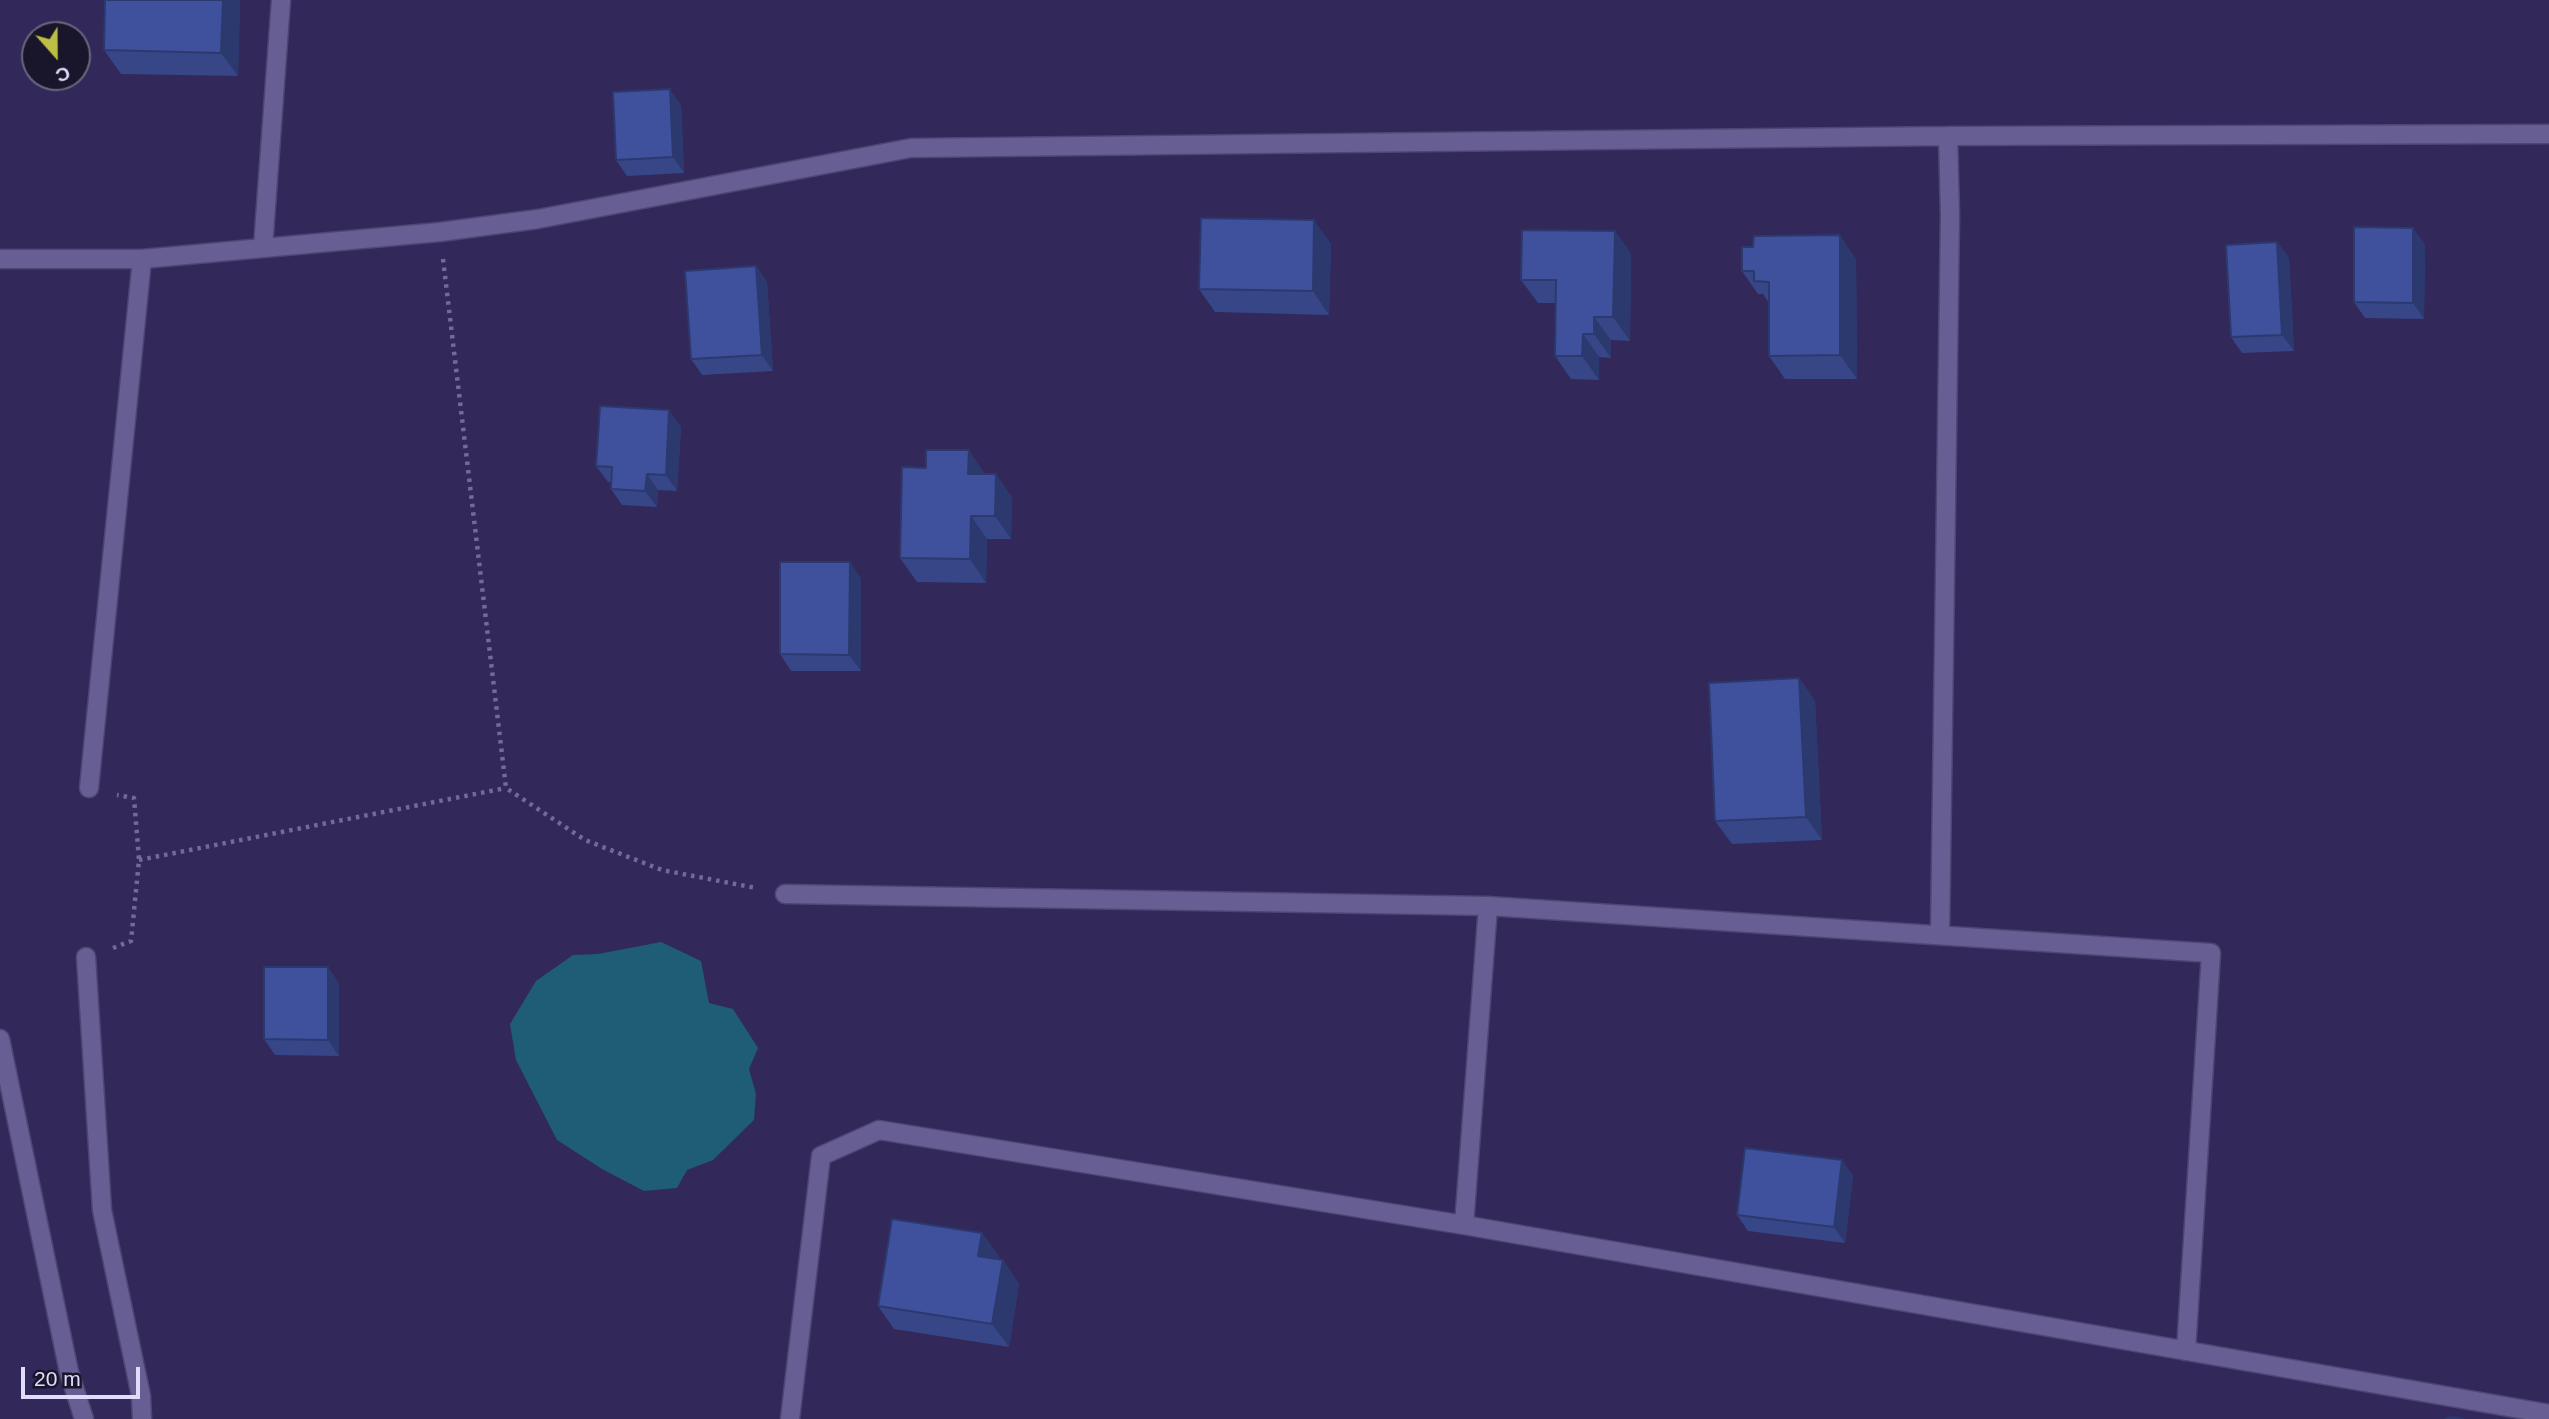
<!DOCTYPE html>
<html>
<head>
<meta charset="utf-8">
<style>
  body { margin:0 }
  #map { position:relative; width:2549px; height:1419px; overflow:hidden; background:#322859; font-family:Arial,sans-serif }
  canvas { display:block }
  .north { position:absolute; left:21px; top:21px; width:70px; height:70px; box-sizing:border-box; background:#19162c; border:2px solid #69667f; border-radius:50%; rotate:159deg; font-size:19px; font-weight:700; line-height:28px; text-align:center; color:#e0ddfc }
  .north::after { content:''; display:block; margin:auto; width:24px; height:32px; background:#bcbf43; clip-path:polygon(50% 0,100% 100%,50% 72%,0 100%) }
  .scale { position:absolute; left:21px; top:1367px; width:119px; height:32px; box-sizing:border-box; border:4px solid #e0ddfc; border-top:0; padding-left:9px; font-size:21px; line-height:24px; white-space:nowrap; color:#e0ddfc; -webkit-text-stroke:5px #19162c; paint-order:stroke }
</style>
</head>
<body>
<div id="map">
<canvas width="2549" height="1419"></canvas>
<div class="north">С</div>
<div class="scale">20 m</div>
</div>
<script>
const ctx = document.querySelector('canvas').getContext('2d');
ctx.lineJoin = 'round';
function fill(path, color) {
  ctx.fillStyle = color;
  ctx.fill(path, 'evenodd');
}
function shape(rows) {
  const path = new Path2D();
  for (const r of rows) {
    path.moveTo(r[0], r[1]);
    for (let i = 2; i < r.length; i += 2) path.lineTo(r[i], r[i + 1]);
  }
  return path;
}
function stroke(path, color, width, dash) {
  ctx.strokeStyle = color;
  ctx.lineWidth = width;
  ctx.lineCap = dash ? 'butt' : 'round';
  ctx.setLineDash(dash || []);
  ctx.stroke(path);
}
fill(shape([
  [661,942,701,961,709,1003,733,1009,758,1048,749,1069,756,1094,754,1120,713,1160,687,1170,677,1188,644,1191,602,1169,557,1140,516,1060,510,1024,536,981,573,955,598,954]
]), '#1f5c76');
const minor = shape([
  [263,247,281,0],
  [0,259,142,259,440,232,538,219,911,148,1948,136,2549,134],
  [89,788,142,259],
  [785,894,1488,906],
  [1940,935,1950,215,1948,136],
  [86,957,102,1210,141,1396,142,1419],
  [0,1039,69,1372,84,1419],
  [1464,1225,1488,906,2211,953,2186,1351],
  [790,1419,821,1156,879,1130,1464,1225,2549,1414]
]);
stroke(minor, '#4e4573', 21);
stroke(shape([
  [443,259,506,788,585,840,662,870,756,888],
  [139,860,506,788],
  [113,948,131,941,139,860,134,798,117,795]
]), '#726b95', 4.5, [3.5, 5]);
stroke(minor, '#675e93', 18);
fill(shape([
  [105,0,240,0,238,76,121,74,104,50],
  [681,105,684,173,627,176,616,160],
  [1615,231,1631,254,1630,341,1611,340,1611,358,1599,357,1599,380,1571,379,1555,356,1556,303,1538,303,1521,280],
  [2277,242,2289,258,2294,351,2242,353,2231,337],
  [1331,244,1329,315,1215,312,1199,289],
  [2425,244,2424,319,2365,318,2354,302],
  [1856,259,1857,379,1785,379,1769,356,1769,303,1763,294,1758,294,1742,271],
  [756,266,767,282,773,371,702,375,691,359],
  [681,426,677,491,658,490,657,507,622,505,611,489,611,482,608,482,596,466],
  [985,474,996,474,1012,498,1011,539,987,539,986,583,917,582,900,558],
  [861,578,861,671,791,671,780,654],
  [1799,678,1815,701,1822,840,1732,844,1715,821],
  [339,983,339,1056,275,1055,264,1039],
  [1842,1160,1853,1176,1845,1243,1748,1231,1737,1215],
  [982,1233,999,1257,998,1260,1003,1260,1019,1284,1009,1347,894,1329,878,1306]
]), '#364687');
fill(shape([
  [223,0,240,0,238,76,221,53],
  [670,89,681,105,684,173,673,157],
  [1314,220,1331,244,1329,315,1313,291],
  [2413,228,2425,244,2424,319,2413,303],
  [1615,231,1631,254,1630,341,1613,317],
  [1840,235,1856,259,1857,379,1840,355],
  [2277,242,2289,258,2294,351,2282,335],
  [756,266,767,282,773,371,762,355],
  [1594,317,1611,340,1611,358,1594,334],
  [1583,334,1599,357,1599,380,1582,356],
  [669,410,681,426,677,491,666,475],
  [969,450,985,474,968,474],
  [647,474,658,490,657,507,645,491],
  [996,474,1012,498,1011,539,995,516],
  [971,516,987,539,986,583,970,559],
  [850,562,861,578,861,671,849,655],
  [1799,678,1815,701,1822,840,1806,817],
  [328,967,339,983,339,1056,328,1040],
  [1842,1160,1853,1176,1845,1243,1834,1227],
  [982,1233,999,1257,995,1279,978,1256],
  [1003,1260,1019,1284,1009,1347,992,1324]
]), '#2c396e');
const building = shape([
  [105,0,223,0,221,53,104,50,105,0],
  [670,89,673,157,616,160,613,92,670,89],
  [1201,218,1314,220,1313,291,1199,289,1201,218],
  [2354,227,2413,228,2413,303,2354,302,2354,227],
  [1522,230,1615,231,1613,317,1594,317,1594,334,1583,334,1582,356,1555,356,1556,280,1521,280,1522,230],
  [1840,235,1840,355,1769,356,1769,282,1754,281,1754,271,1742,271,1742,247,1753,247,1754,236,1840,235],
  [2277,242,2282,335,2231,337,2226,245,2277,242],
  [756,266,762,355,691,359,685,271,756,266],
  [600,406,669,410,666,475,647,474,645,491,611,489,612,467,596,466,600,406],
  [926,450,969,450,968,474,996,474,995,516,971,516,970,559,900,558,902,467,926,468,926,450],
  [780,562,850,562,849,655,780,654,780,562],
  [1799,678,1806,817,1715,821,1709,683,1799,678],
  [264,967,328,967,328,1040,264,1039,264,967],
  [1745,1148,1842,1160,1834,1227,1737,1215,1745,1148],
  [892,1219,982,1233,978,1256,1003,1260,992,1324,878,1306,892,1219],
  [2450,1417,2463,1419,2446,1419,2450,1417]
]);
fill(building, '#3f519d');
stroke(building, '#2c396e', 2);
</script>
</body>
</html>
